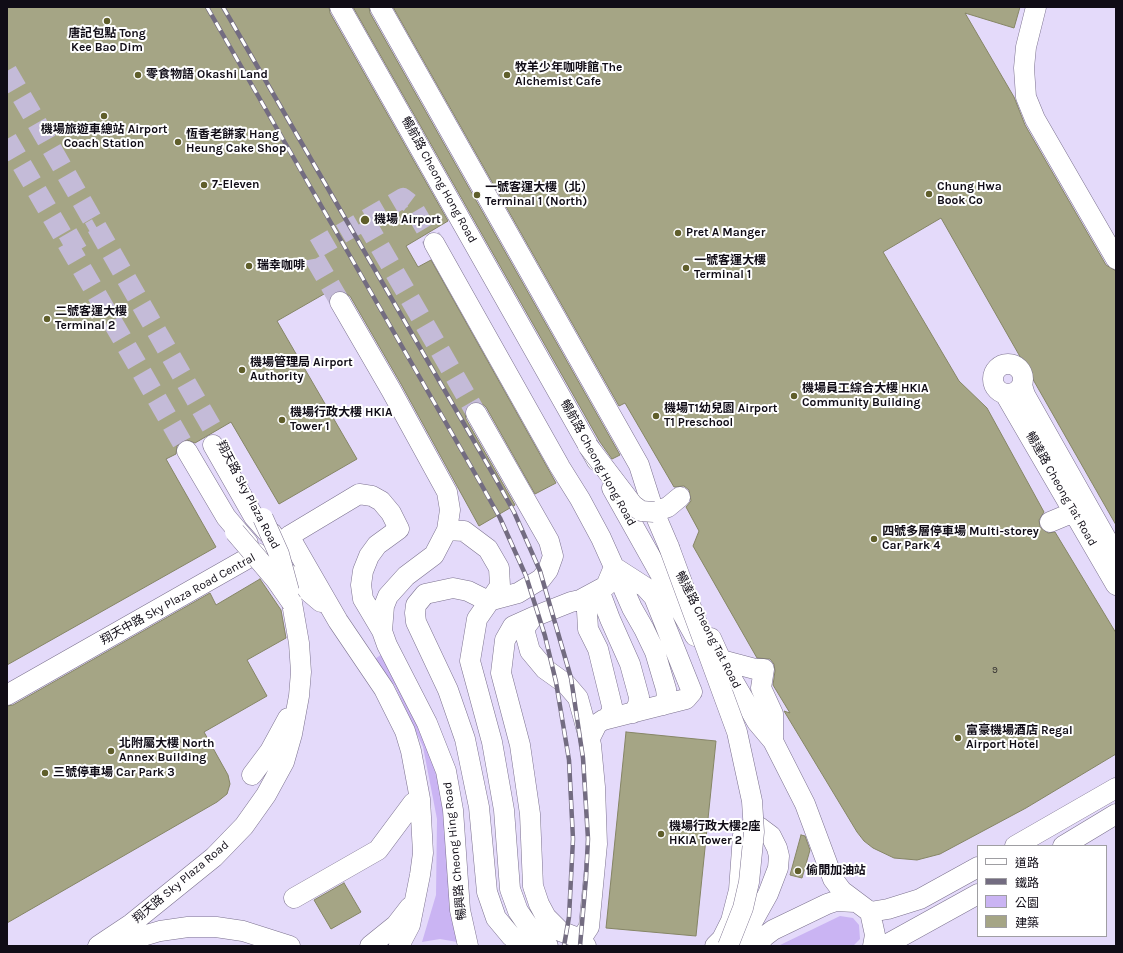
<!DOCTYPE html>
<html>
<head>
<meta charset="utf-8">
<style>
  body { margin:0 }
  #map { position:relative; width:1123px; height:953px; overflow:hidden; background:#e4dafa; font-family:Karla,"Noto Sans TC",sans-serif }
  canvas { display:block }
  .frame { position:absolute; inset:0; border:8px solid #100c16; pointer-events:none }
  .legend { position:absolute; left:977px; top:845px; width:130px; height:92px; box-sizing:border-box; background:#fff; border:1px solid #9f9ea2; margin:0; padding:5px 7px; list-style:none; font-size:12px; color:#100c16 }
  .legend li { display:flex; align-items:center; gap:8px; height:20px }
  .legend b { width:20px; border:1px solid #9f9ea2 }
</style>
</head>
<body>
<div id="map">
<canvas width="1123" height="953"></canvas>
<div class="frame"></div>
<ul class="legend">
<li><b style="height:5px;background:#fff"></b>道路</li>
<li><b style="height:5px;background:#736c81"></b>鐵路</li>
<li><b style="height:11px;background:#cab4f3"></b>公園</li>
<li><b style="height:11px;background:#a5a585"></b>建築</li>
</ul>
</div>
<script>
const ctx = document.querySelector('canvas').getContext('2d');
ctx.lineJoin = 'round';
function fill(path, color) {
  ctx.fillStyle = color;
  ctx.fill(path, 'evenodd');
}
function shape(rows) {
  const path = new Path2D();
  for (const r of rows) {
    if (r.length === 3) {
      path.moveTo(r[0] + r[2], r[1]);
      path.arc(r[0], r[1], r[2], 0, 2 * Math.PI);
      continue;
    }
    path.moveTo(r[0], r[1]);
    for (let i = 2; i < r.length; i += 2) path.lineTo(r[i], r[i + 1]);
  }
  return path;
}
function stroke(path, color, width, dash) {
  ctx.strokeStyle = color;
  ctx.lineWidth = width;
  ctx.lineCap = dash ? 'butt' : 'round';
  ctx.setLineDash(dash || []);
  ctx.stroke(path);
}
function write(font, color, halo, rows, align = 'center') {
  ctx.font = font + ' Karla,"Noto Sans TC",sans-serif';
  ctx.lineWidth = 4;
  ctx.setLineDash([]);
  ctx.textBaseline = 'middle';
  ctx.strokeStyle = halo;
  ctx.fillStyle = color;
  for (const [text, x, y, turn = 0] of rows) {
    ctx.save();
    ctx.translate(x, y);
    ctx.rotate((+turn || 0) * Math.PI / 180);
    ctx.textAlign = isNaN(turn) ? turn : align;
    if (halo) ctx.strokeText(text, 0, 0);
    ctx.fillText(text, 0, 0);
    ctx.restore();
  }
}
fill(shape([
  [382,654,427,740,448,818,457,942,440,939,422,942,436,895,437,819,423,747,395,686,375,659],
  [840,916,853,918,859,925,860,939,853,946,778,946]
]), '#cab4f3');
const building = shape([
  [7,7,329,7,330,13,448,221,406,246,418,267,431,260,556,483,535,494,486,407,481,403,471,403,466,408,465,413,466,419,515,505,479,526,401,384,350,296,341,291,338,286,277,321,357,459,279,504,231,422,195,443,187,440,181,441,177,446,176,454,166,459,216,547,7,665,7,7],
  [353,7,369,7,370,13,620,455,612,459,600,442,353,7],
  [393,7,1020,7,1014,28,965,13,1014,97,1025,125,1106,265,1116,271,1116,525,941,218,883,252,959,381,987,408,1044,512,1039,520,1040,527,1048,533,1055,532,1116,633,1116,754,1026,808,940,854,917,860,894,858,873,848,864,841,857,832,784,711,790,713,773,685,775,671,774,664,770,659,757,658,693,546,699,531,686,507,691,501,689,490,684,486,674,487,625,403,619,406,393,7],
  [260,579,281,610,286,638,247,660,267,696,204,732,228,775,230,784,227,794,217,802,7,923,7,706,13,705,210,593,216,605,260,579],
  [626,732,716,741,696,936,606,928,626,732],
  [801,835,805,836,810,850,802,878,790,875,801,835],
  [344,883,361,912,331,929,314,900,344,883]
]);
fill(building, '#a5a585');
stroke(building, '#858565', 1);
stroke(shape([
  [7,71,215,433],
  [7,139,187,451],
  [365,221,476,413],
  [64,247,97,228],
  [340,302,315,259,314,253,315,249,403,198,411,204,434,243]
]), '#c4bbd8', 20, [20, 10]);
const minor = shape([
  [340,7,597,461],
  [380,7,639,465,654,512,669,547],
  [1036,7,1026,47,1024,68,1026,97,1035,119,1116,259],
  [434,243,560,467,580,499,601,538,614,567,606,586,580,600,571,602,533,617,524,629,530,651,545,669,566,684,578,698,591,745,595,787,597,844,589,927,581,939],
  [340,302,391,390,447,492,450,510,447,530,434,555,406,576,388,596,384,606,382,631,387,645,427,723,446,771,453,810,460,910,468,946],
  [1008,379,15],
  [1022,385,1025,395,1116,556],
  [1005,394,1116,585],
  [476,413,549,541,553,556,548,570,541,579,518,593,488,601],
  [213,445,254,517,268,533,272,533],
  [187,451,226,517,248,543],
  [612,488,695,636],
  [654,512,668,507,680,497],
  [1050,522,1074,512],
  [447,530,464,531,488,549,499,568,500,586,477,619,470,661,492,742,504,810,510,889,518,911,529,927,548,946],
  [289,536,338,621,384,689,405,731,411,751,420,799,423,853,420,875,410,925,399,946],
  [289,536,359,494,372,496,381,501,391,513,399,529,377,545,369,556,363,571,361,585,363,599,382,631],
  [275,563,321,602],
  [614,567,632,608,644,629,655,652,666,689,667,697,663,705],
  [599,590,610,619,630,664,639,697,638,705,633,713],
  [589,596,587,611,588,629,598,649,612,706,612,711,607,719],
  [488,601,468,591,453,588,425,594,416,605,415,613,416,622,448,690,465,739,479,807,487,892,496,918,511,936,523,946],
  [533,617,513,626,505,640,501,673,520,745,530,814,533,886,539,904,546,917,560,931,581,939,586,946],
  [711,638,721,660,757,722,773,741,805,804,833,879,842,891,870,912,875,935,873,946],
  [721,660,755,669,764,669,761,688,773,714,773,741],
  [7,695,257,553],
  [589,740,597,724,603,720,686,699,692,692,654,597,645,587,614,567],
  [252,775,270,751,288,718],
  [1015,846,1116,788],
  [1063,846,1116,814],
  [294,898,378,850,413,803,420,799],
  [870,912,888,909,920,899,978,867],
  [98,946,131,924,214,857,244,826,266,795,284,762,292,734,299,696,301,672,299,643,292,603],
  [117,946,133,939,160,931,188,927,216,927,243,931,290,946],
  [370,946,396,925,410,907],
  [715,946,722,939,731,921,739,890,743,835,749,828,759,827,771,836,777,848,779,856,778,868,768,894,748,930,732,946],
  [756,946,765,936,773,930,827,904,836,901,855,902],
  [884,946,978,894]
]);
stroke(minor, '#7b718e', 21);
stroke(minor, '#fff', 20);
const rail = shape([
  [207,7,481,484,500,518,526,576,545,636,556,682,569,760,573,839,569,917,564,946],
  [223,7,493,474,514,512,540,571,571,678,583,758,588,839,586,878,580,946]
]);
stroke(rail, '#736c81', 4.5);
stroke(rail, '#fff', 3, [9]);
const minorBridge = shape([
  [588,446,633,505,641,511,654,512],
  [263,518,279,554,289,591],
  [235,532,276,580,292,603],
  [669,547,737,732,752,801,754,832,749,882,743,908,728,946]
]);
stroke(minorBridge, '#7b718e', 21, []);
stroke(minorBridge, '#fff', 20);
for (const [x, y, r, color] of [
  [107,21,4,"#5f5e2b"],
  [138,75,4,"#5f5e2b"],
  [507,75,4,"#5f5e2b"],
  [104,116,4,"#5f5e2b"],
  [178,142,4,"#5f5e2b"],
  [204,185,4,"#5f5e2b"],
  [929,194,4,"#5f5e2b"],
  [477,195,4,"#5f5e2b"],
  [365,220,5,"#5f5e2b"],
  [678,233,4,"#5f5e2b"],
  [249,266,4,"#5f5e2b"],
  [686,268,4,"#5f5e2b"],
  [47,319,4,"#5f5e2b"],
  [242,370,4,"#5f5e2b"],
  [794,396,4,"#5f5e2b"],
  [656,416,4,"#5f5e2b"],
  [282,420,4,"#5f5e2b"],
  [874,539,4,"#5f5e2b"],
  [958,738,4,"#5f5e2b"],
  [111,751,4,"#5f5e2b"],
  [45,773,4,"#5f5e2b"],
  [661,834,4,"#5f5e2b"],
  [798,871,4,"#5f5e2b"]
]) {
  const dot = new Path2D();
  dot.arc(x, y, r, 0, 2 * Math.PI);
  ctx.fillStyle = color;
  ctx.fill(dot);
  stroke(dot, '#fff', 1.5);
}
write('10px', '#353232', null, [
  ["9",995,670]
]);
write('bold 12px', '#100c16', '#fff', [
  ["唐記包點 Tong",107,34,"center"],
  ["Kee Bao Dim",107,48,"center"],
  ["牧羊少年咖啡館 The",515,68],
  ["Alchemist Cafe",515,82],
  ["零食物語 Okashi Land",146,75],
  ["機場旅遊車總站 Airport",104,130,"center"],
  ["Coach Station",104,144,"center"],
  ["恆香老餅家 Hang",186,135],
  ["Heung Cake Shop",186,149],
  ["7-Eleven",212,185],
  ["Chung Hwa",937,187],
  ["Book Co",937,201],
  ["一號客運大樓（北）",485,188],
  ["Terminal 1 (North)",485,202],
  ["機場 Airport",374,220],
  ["Pret A Manger",686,233],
  ["一號客運大樓",694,261],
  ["Terminal 1",694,275],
  ["瑞幸咖啡",257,266],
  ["二號客運大樓",55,312],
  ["Terminal 2",55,326],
  ["機場管理局 Airport",250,363],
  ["Authority",250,377],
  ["機場員工綜合大樓 HKIA",802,389],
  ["Community Building",802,403],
  ["機場T1幼兒園 Airport",664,409],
  ["T1 Preschool",664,423],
  ["機場行政大樓 HKIA",290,413],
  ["Tower 1",290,427],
  ["四號多層停車場 Multi-storey",882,532],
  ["Car Park 4",882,546],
  ["富豪機場酒店 Regal",966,731],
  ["Airport Hotel",966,745],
  ["北附屬大樓 North",119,744],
  ["Annex Building",119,758],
  ["三號停車場 Car Park 3",53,773],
  ["機場行政大樓2座",669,827],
  ["HKIA Tower 2",669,841],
  ["偷閒加油站",806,871]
], 'left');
write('12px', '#100c16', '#fff', [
  ["暢航路 Cheong Hong Road",439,180,61],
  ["暢航路 Cheong Hong Road",598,463,61],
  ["暢達路 Cheong Tat Road",1061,489,60],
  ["翔天路 Sky Plaza Road",248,495,62],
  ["翔天中路 Sky Plaza Road Central",178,599,-29],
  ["暢達路 Cheong Tat Road",708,630,63],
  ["暢興路 Cheong Hing Road",455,851,-96],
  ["翔天路 Sky Plaza Road",181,882,-40]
]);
</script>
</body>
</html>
